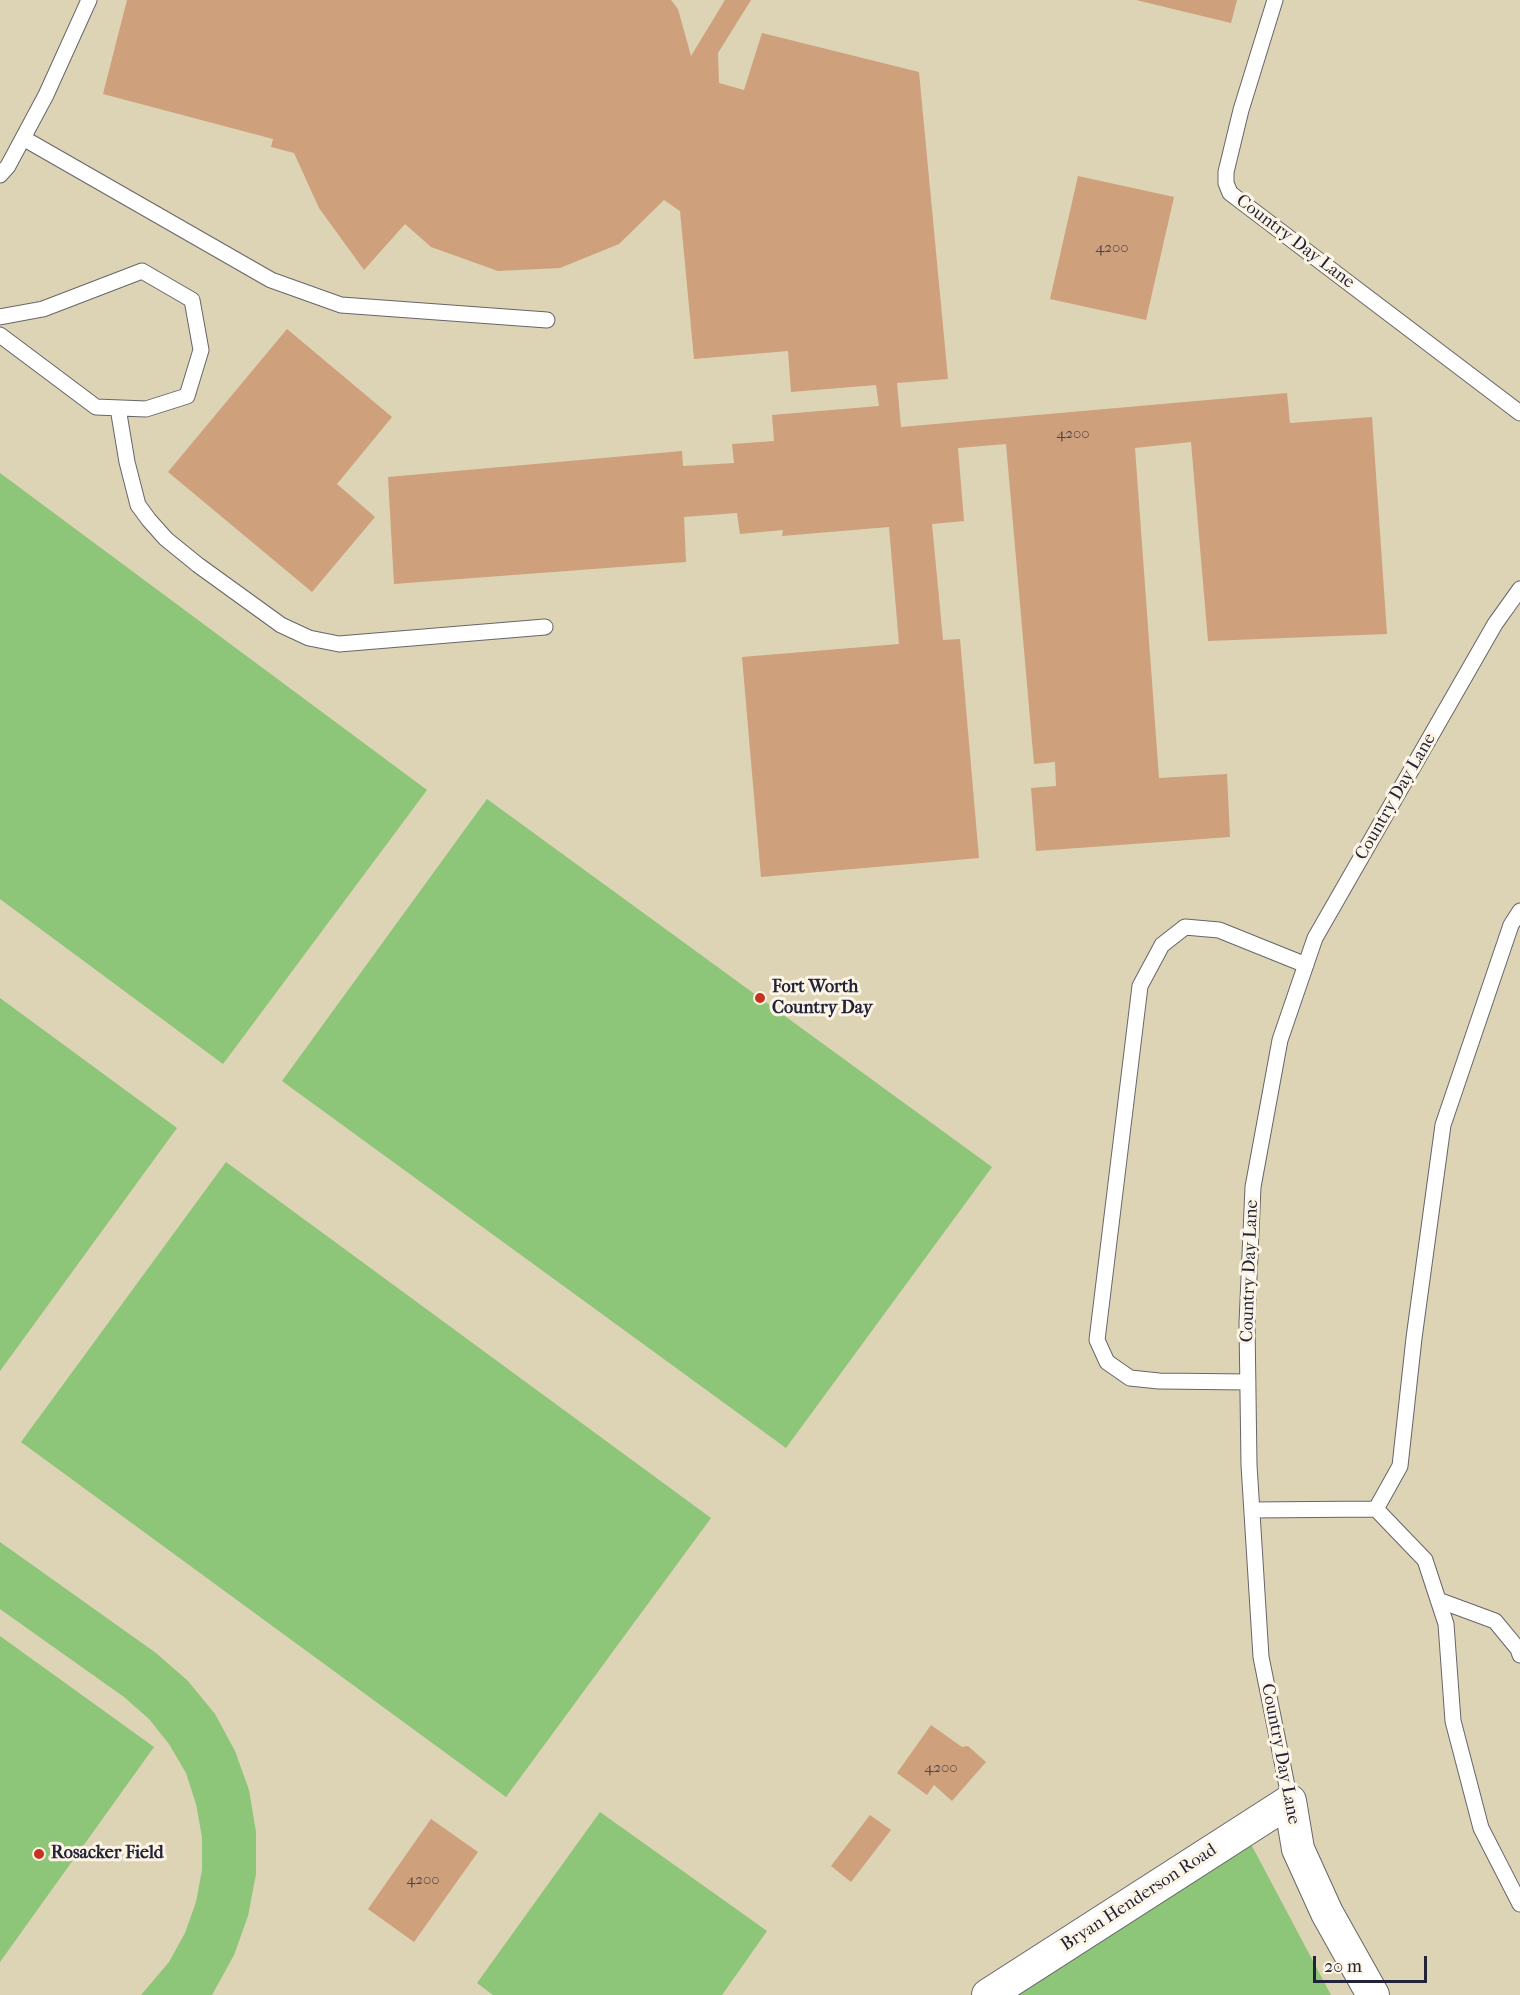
<!DOCTYPE html>
<html>
<head>
<meta charset="utf-8">
<style>
  body { margin:0 }
  #map { position:relative; width:1520px; height:1995px; overflow:hidden; background:#eae2bf; font-family:"IM FELL French Canon",serif }
  canvas { display:block }
  .scale { position:absolute; left:1313px; top:1956px; width:114px; height:27px; box-sizing:border-box; border:3px solid #22223b; border-top:0; padding-left:8px; font-size:18px; line-height:21px; white-space:nowrap; color:#22223b; -webkit-text-stroke:4px #fcf5e5; paint-order:stroke }
</style>
</head>
<body>
<div id="map">
<canvas width="1520" height="1995"></canvas>
<div class="scale">20 m</div>
</div>
<script>
const ctx = document.querySelector('canvas').getContext('2d');
ctx.lineJoin = 'round';
function fill(path, color) {
  ctx.fillStyle = color;
  ctx.fill(path, 'evenodd');
}
function shape(rows) {
  const path = new Path2D();
  for (const r of rows) {
    path.moveTo(r[0], r[1]);
    for (let i = 2; i < r.length; i += 2) path.lineTo(r[i], r[i + 1]);
  }
  return path;
}
function stroke(path, color, width, dash) {
  ctx.strokeStyle = color;
  ctx.lineWidth = width;
  ctx.lineCap = dash ? 'butt' : 'round';
  ctx.setLineDash(dash || []);
  ctx.stroke(path);
}
function write(font, color, halo, rows, align = 'center') {
  ctx.font = font + ' "IM FELL French Canon",serif';
  ctx.lineWidth = 6;
  ctx.setLineDash([]);
  ctx.textBaseline = 'middle';
  ctx.strokeStyle = halo;
  ctx.fillStyle = color;
  for (const [text, x, y, turn = 0] of rows) {
    ctx.save();
    ctx.translate(x, y);
    ctx.rotate((+turn || 0) * Math.PI / 180);
    ctx.textAlign = isNaN(turn) ? turn : align;
    if (halo) ctx.strokeText(text, 0, 0);
    ctx.fillText(text, 0, 0);
    ctx.restore();
  }
}
fill(shape([
  [0,0,1520,0,1520,1995,0,1995]
]), '#ddd3b5');
fill(shape([
  [0,473,427,790,223,1064,0,899],
  [487,799,992,1167,786,1448,282,1081],
  [0,998,177,1128,0,1371],
  [226,1162,711,1518,506,1797,21,1442],
  [0,1542,156,1653,188,1681,215,1714,235,1751,249,1790,256,1832,256,1874,248,1916,234,1955,212,1995,141,1995,169,1962,185,1933,196,1902,202,1870,202,1837,196,1804,186,1773,169,1744,149,1719,124,1697,0,1609],
  [0,1636,154,1747,0,1962],
  [600,1812,767,1931,722,1995,493,1995,477,1983],
  [1244,1831,1331,1995,1014,1995]
]), '#8dc579');
fill(shape([
  [127,0,671,0,678,9,691,56,725,0,751,0,718,53,719,83,744,90,762,33,919,72,948,379,897,383,901,427,1287,393,1290,423,1372,417,1387,634,1208,641,1191,442,1135,448,1159,778,1227,774,1230,837,1036,851,1031,788,1056,786,1055,762,1034,764,1006,444,958,448,964,521,932,524,943,640,960,639,979,858,761,877,742,657,899,644,889,527,782,536,783,530,740,534,737,513,684,517,686,562,394,584,388,477,682,451,683,466,734,463,732,444,774,441,772,415,879,406,876,385,791,392,788,351,694,359,680,211,664,200,619,244,560,268,498,271,431,247,405,224,364,270,319,208,294,153,271,147,273,139,103,94],
  [1136,0,1237,0,1231,23],
  [1078,176,1174,197,1146,320,1050,299],
  [287,329,392,417,337,484,375,517,312,592,168,472],
  [931,1725,962,1747,968,1746,986,1762,952,1801,934,1785,927,1795,897,1773],
  [870,1815,891,1830,851,1882,831,1866],
  [431,1819,478,1852,414,1942,368,1909]
]), '#cea07c');
const lane = shape([
  [1275,0,1241,110,1226,172,1226,183,1230,193,1520,413],
  [23,138,271,280,341,305,547,320],
  [0,175,8,166,46,95,89,0],
  [0,317,43,309,142,271,192,300,201,350,187,396,146,409,96,407,0,335],
  [118,408,127,462,138,505,149,520,166,539,198,565,281,625,309,638,339,644,545,627],
  [1248,1382,1159,1381,1130,1378,1107,1362,1097,1340,1140,986,1162,945,1185,927,1219,930,1306,965],
  [1376,1509,1400,1466,1414,1338,1443,1125,1511,925,1520,911],
  [1252,1510,1376,1509,1425,1560,1446,1624,1453,1721,1481,1828,1520,1904],
  [1438,1600,1495,1621,1518,1649,1520,1655],
  [1290,1801,1261,1657,1249,1465,1247,1323,1253,1187,1280,1040,1315,938,1495,624,1520,589]
]);
const street = shape([
  [988,1995,1290,1801,1298,1849,1327,1913,1373,1995]
]);
stroke(lane, '#686569', 17);
stroke(street, '#686569', 34);
stroke(lane, '#fff', 15);
stroke(street, '#fff', 32);
for (const [x, y, r, color] of [
  [760,998,6,"#c8321e"],
  [39,1854,6,"#c8321e"]
]) {
  const dot = new Path2D();
  dot.arc(x, y, r, 0, 2 * Math.PI);
  ctx.fillStyle = color;
  ctx.fill(dot);
  stroke(dot, '#fcf5e5', 2);
}
write('15px', '#4d424b', null, [
  ["4200",1112,248],
  ["4200",1073,434],
  ["4200",941,1768],
  ["4200",423,1880]
]);
write('18px', '#22223b', '#fcf5e5', [
  ["Country Day Lane",1295,242,37],
  ["Country Day Lane",1396,797,-60],
  ["Country Day Lane",1250,1271,-88],
  ["Country Day Lane",1280,1754,79],
  ["Bryan Henderson Road",1139,1898,-33]
]);
write('bold 18px', '#22223b', '#fcf5e5', [
  ["Fort Worth",772,988],
  ["Country Day",772,1009],
  ["Rosacker Field",51,1854]
], 'left');
</script>
</body>
</html>
